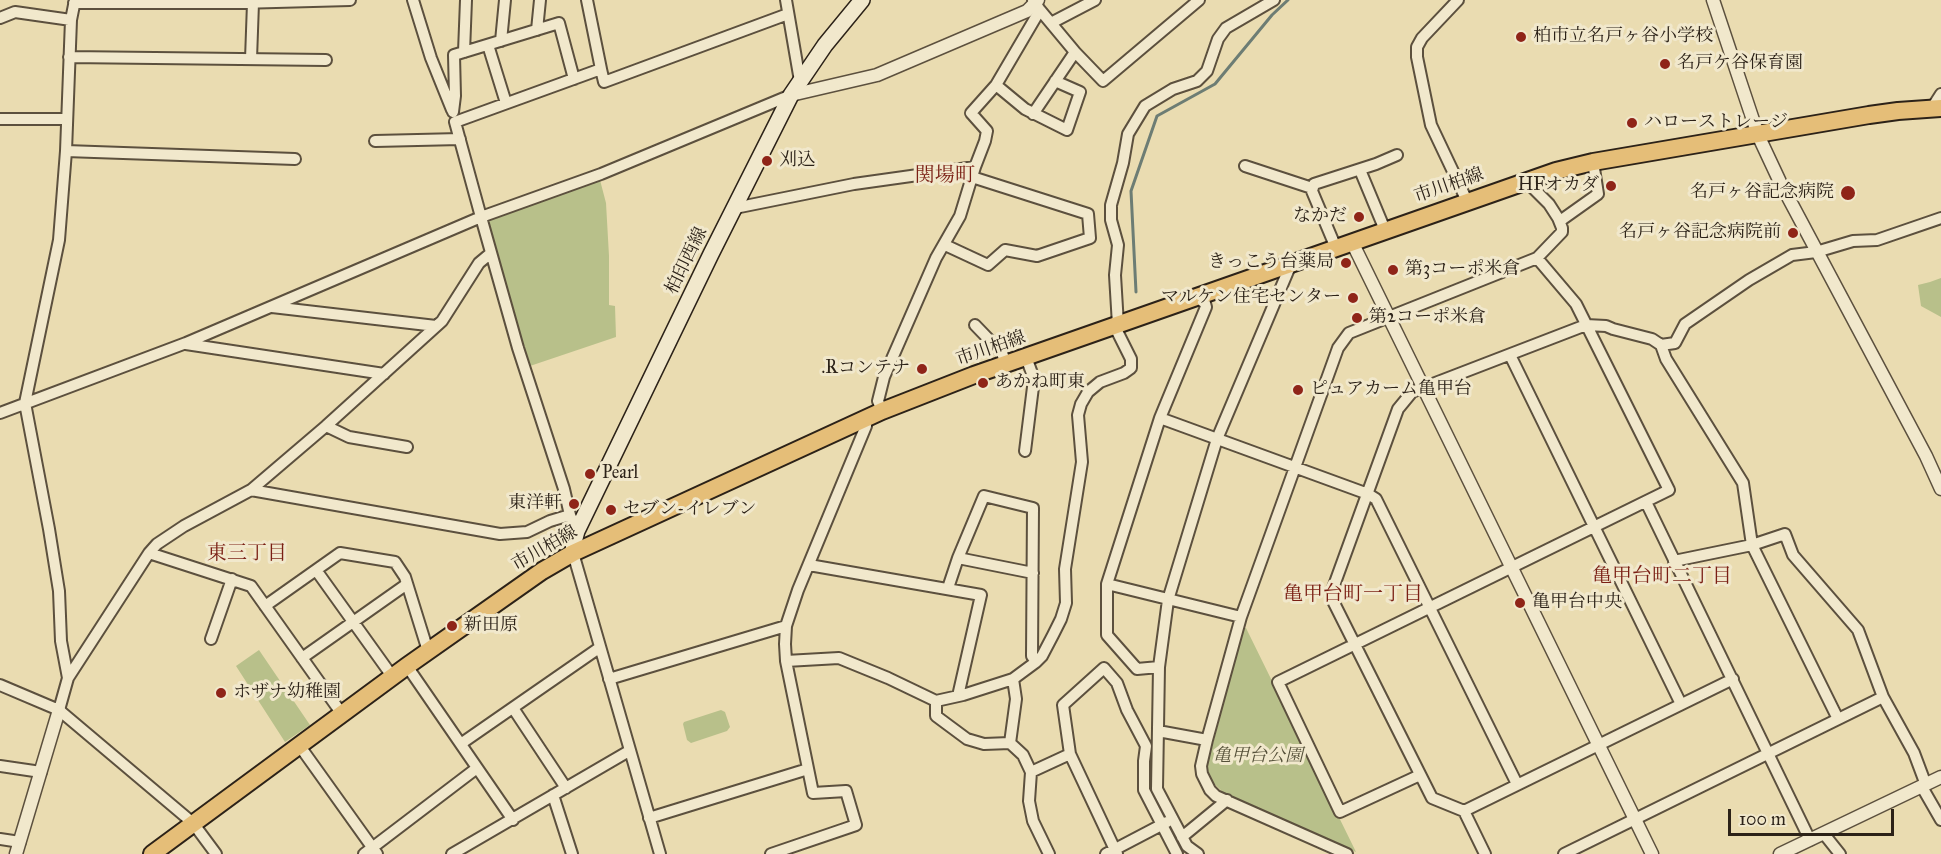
<!DOCTYPE html>
<html>
<head>
<meta charset="utf-8">
<style>
  body { margin:0 }
  #map { position:relative; width:1941px; height:854px; overflow:hidden; background:#eadcb1; font-family:"IM FELL Great Primer",serif }
  canvas { display:block }
  .scale { position:absolute; left:1728px; top:809px; width:166px; height:27px; box-sizing:border-box; border:3px solid #2c2218; border-top:0; padding-left:8px; font-size:18px; line-height:21px; white-space:nowrap; color:#2c2218; -webkit-text-stroke:4px #f1e8cc; paint-order:stroke }
</style>
</head>
<body>
<div id="map">
<canvas width="1941" height="854"></canvas>
<div class="scale">100 m</div>
</div>
<script>
const ctx = document.querySelector('canvas').getContext('2d');
ctx.lineJoin = 'round';
function fill(path, color) {
  ctx.fillStyle = color;
  ctx.fill(path, 'evenodd');
}
function shape(rows) {
  const path = new Path2D();
  for (const r of rows) {
    path.moveTo(r[0], r[1]);
    for (let i = 2; i < r.length; i += 2) path.lineTo(r[i], r[i + 1]);
  }
  return path;
}
function stroke(path, color, width, dash) {
  ctx.strokeStyle = color;
  ctx.lineWidth = width;
  ctx.lineCap = dash ? 'butt' : 'round';
  ctx.setLineDash(dash || []);
  ctx.stroke(path);
}
function write(font, color, halo, rows, align = 'center') {
  ctx.font = font + ' "IM FELL Great Primer","Noto Serif JP",serif';
  ctx.lineWidth = 6;
  ctx.setLineDash([]);
  ctx.textBaseline = 'middle';
  ctx.strokeStyle = halo;
  ctx.fillStyle = color;
  for (const [text, x, y, turn = 0] of rows) {
    ctx.save();
    ctx.translate(x, y);
    ctx.rotate((+turn || 0) * Math.PI / 180);
    ctx.textAlign = isNaN(turn) ? turn : align;
    if (halo) ctx.strokeText(text, 0, 0);
    ctx.fillText(text, 0, 0);
    ctx.restore();
  }
}
fill(shape([
  [600,180,606,203,609,256,609,305,615,306,616,337,527,367,485,222],
  [1941,278,1941,317,1921,306,1918,285,1930,282],
  [1243,628,1246,628,1356,852,1224,793,1210,780,1207,772,1208,763],
  [259,650,310,725,285,742,236,666],
  [721,710,725,712,730,727,727,731,691,743,687,740,683,724,684,722]
]), '#b8c08a');
stroke(shape([
  [1136,292,1131,191,1157,116,1215,84,1272,15,1288,0]
]), '#6d7d74', 3);
const minor = shape([
  [413,0,431,58,452,110],
  [587,0,601,69],
  [786,0,800,81],
  [1458,0,1422,38,1417,47,1417,57,1431,125,1467,201],
  [74,3,239,3,350,0],
  [0,18,15,12,71,20],
  [1051,23,1095,0],
  [537,30,540,0],
  [501,41,505,0],
  [488,45,506,103],
  [464,52,466,0],
  [1075,52,1103,81,1199,0],
  [69,57,326,60],
  [251,59,253,3],
  [996,85,1025,109,1067,130,1080,92,1055,81],
  [1932,108,1941,94],
  [453,112,455,96,454,55,559,23,574,79],
  [1033,114,1075,52,1040,10],
  [0,119,66,119],
  [375,141,460,139],
  [66,151,295,159],
  [1245,166,1312,188],
  [1360,170,1385,230],
  [735,208,854,184,975,167],
  [1560,221,1598,194,1593,162],
  [945,245,988,265,1005,250,1037,256,1090,238,1088,214,972,177],
  [1336,248,1312,191,1314,184,1376,164,1397,155],
  [272,307,436,326],
  [975,325,1002,353,1006,364],
  [1118,325,1115,275,1118,245,1111,220,1111,205,1123,163,1128,134,1145,106,1173,89,1197,81,1207,71,1218,39,1226,28,1274,0],
  [186,344,384,374],
  [1661,345,1675,343,1685,324,1749,280,1792,255,1816,252,1853,241,1877,240,1941,218],
  [1510,355,1681,704],
  [882,411,878,401,884,377,936,258,960,216,975,167,985,141,987,131,971,113,996,85,1040,10,1033,0],
  [0,413,186,343,481,217,455,122,601,69,604,82,788,14],
  [1160,418,1368,494,1376,499,1517,784],
  [326,426,349,437,407,447],
  [1025,451,1034,379,1026,357],
  [251,490,500,534,527,532,550,521,570,515],
  [1646,502,1810,840],
  [577,531,570,515,564,489,518,348,481,217,601,174,791,95],
  [149,553,251,586,342,714],
  [573,553,660,854],
  [958,558,1033,573],
  [1674,561,1752,545,1785,534,1793,555,1858,630,1883,697,1914,753,1926,785],
  [809,565,981,595,958,696],
  [316,570,392,676],
  [1107,584,1241,617],
  [948,588,958,558,984,496,1033,508,1032,656,1036,662],
  [265,606,340,553,395,562,405,577,428,651],
  [211,639,232,579],
  [302,658,407,584],
  [786,661,839,658,888,678,936,701,963,695,1013,679,1036,662,1042,656,1053,635,1061,619,1066,603,1065,569,1082,462,1078,415,1081,404,1088,392,1100,382,1124,373,1131,368,1131,359,1115,327],
  [407,666,513,820],
  [1159,667,1137,669,1107,635,1107,584,1160,418,1206,307,1203,296],
  [68,678,61,641,59,591,49,529,25,403,59,240,66,151,71,20,75,0],
  [609,679,786,626],
  [1733,679,1464,811,1432,798,1332,599,1332,591,1398,409,1412,392,1586,325,1606,326,1613,329,1652,339,1661,345,1666,359,1743,483,1752,545,1838,719],
  [0,685,59,710,193,823,216,854],
  [936,701,936,716,967,739,984,744,1010,743,1016,699,1013,679],
  [513,708,566,788],
  [59,710,68,678,149,553,157,544,184,526,251,490,326,426,442,321,479,263,491,253],
  [1158,731,1207,740],
  [462,743,599,648],
  [1010,743,1023,755,1031,772,1029,801,1033,821,1049,854],
  [299,745,377,854],
  [0,766,41,772],
  [1031,772,1070,754],
  [1420,775,1340,812,1278,682,1669,490,1576,304,1537,258],
  [1922,787,1941,820],
  [553,795,572,854],
  [1464,811,1485,854],
  [649,818,808,769],
  [1824,834,1840,854],
  [1182,837,1227,800],
  [0,839,20,842],
  [364,854,477,768],
  [452,854,629,751],
  [771,854,856,825,846,791,813,793,786,661,785,644,786,626,798,590,866,426,863,419],
  [1106,854,1167,822],
  [1117,854,1070,754,1063,705,1104,668,1117,683,1127,710,1146,746,1144,761,1144,790,1177,854],
  [1198,854,1187,846,1157,789,1159,667,1168,600,1217,439,1291,264],
  [1347,854,1216,796,1210,790,1202,774,1201,766,1207,740,1241,617,1338,348,1349,333,1537,258,1562,232,1562,228,1558,218,1549,204,1532,187,1528,179],
  [1564,854,1883,697]
]);
const tertiary = shape([
  [1713,0,1758,135,1780,182,1926,456,1941,489],
  [791,95,877,75,1027,11,1038,0],
  [1352,242,1652,854],
  [16,854,59,710],
  [1780,854,1941,777]
]);
const secondary = shape([
  [573,553,574,542,577,531,711,254,791,95,825,45,862,0]
]);
const primary = shape([
  [152,854,407,666,542,571,573,553,882,411,974,375,1556,171,1593,162,1869,115,1898,111,1941,108]
]);
stroke(minor, '#5c503e', 14);
stroke(tertiary, '#5c503e', 15);
stroke(secondary, '#2c2218', 18);
stroke(primary, '#2c2218', 20);
stroke(minor, '#f1e8cc', 10);
stroke(tertiary, '#f1e8cc', 12);
stroke(secondary, '#f1e8cc', 15);
stroke(primary, '#e5be78', 16);
for (const [x, y, r, color] of [
  [1521,37,6,"#8f2418"],
  [1665,64,6,"#8f2418"],
  [1632,123,6,"#8f2418"],
  [767,161,6,"#8f2418"],
  [1611,186,6,"#8f2418"],
  [1848,193,8,"#8f2418"],
  [1359,217,6,"#8f2418"],
  [1793,233,6,"#8f2418"],
  [1346,263,6,"#8f2418"],
  [1393,270,6,"#8f2418"],
  [1353,298,6,"#8f2418"],
  [1357,318,6,"#8f2418"],
  [922,369,6,"#8f2418"],
  [983,383,6,"#8f2418"],
  [1298,390,6,"#8f2418"],
  [590,474,6,"#8f2418"],
  [574,504,6,"#8f2418"],
  [611,510,6,"#8f2418"],
  [1520,603,6,"#8f2418"],
  [452,626,6,"#8f2418"],
  [221,693,6,"#8f2418"]
]) {
  const dot = new Path2D();
  dot.arc(x, y, r, 0, 2 * Math.PI);
  ctx.fillStyle = color;
  ctx.fill(dot);
  stroke(dot, '#f1e8cc', 2);
}
write('18px', '#2c2218', '#f1e8cc', [
  ["柏市立名戸ヶ谷小学校",1533,37],
  ["名戸ケ谷保育園",1677,64],
  ["ハローストレージ",1644,123],
  ["刈込",779,161],
  ["HFオカダ",1599,186,"right"],
  ["名戸ヶ谷記念病院",1834,193,"right"],
  ["なかだ",1347,217,"right"],
  ["名戸ヶ谷記念病院前",1781,233,"right"],
  ["きっこう台薬局",1334,263,"right"],
  ["第3コーポ米倉",1405,270],
  ["マルケン住宅センター",1341,298,"right"],
  ["第2コーポ米倉",1369,318],
  [".Rコンテナ",910,369,"right"],
  ["あかね町東",995,383],
  ["ピュアカーム亀甲台",1310,390],
  ["Pearl",602,474],
  ["東洋軒",562,504,"right"],
  ["セブン-イレブン",623,510],
  ["亀甲台中央",1532,603],
  ["新田原",464,626],
  ["ホザナ幼稚園",233,693]
], 'left');
write('18px', '#2c2218', '#f1e8cc', [
  ["市川柏線",1449,186,-19],
  ["柏印西線",687,261,-64],
  ["市川柏線",991,349,-19],
  ["市川柏線",545,549,-30]
]);
write('italic 18px', '#56513a', '#f1e8cc', [
  ["亀甲台公園",1258,757]
]);
write('20px', '#7a1f14', '#f1e8cc', [
  ["関場町",945,176],
  ["東三丁目",247,554],
  ["亀甲台町二丁目",1662,577],
  ["亀甲台町一丁目",1353,595]
]);
</script>
</body>
</html>
